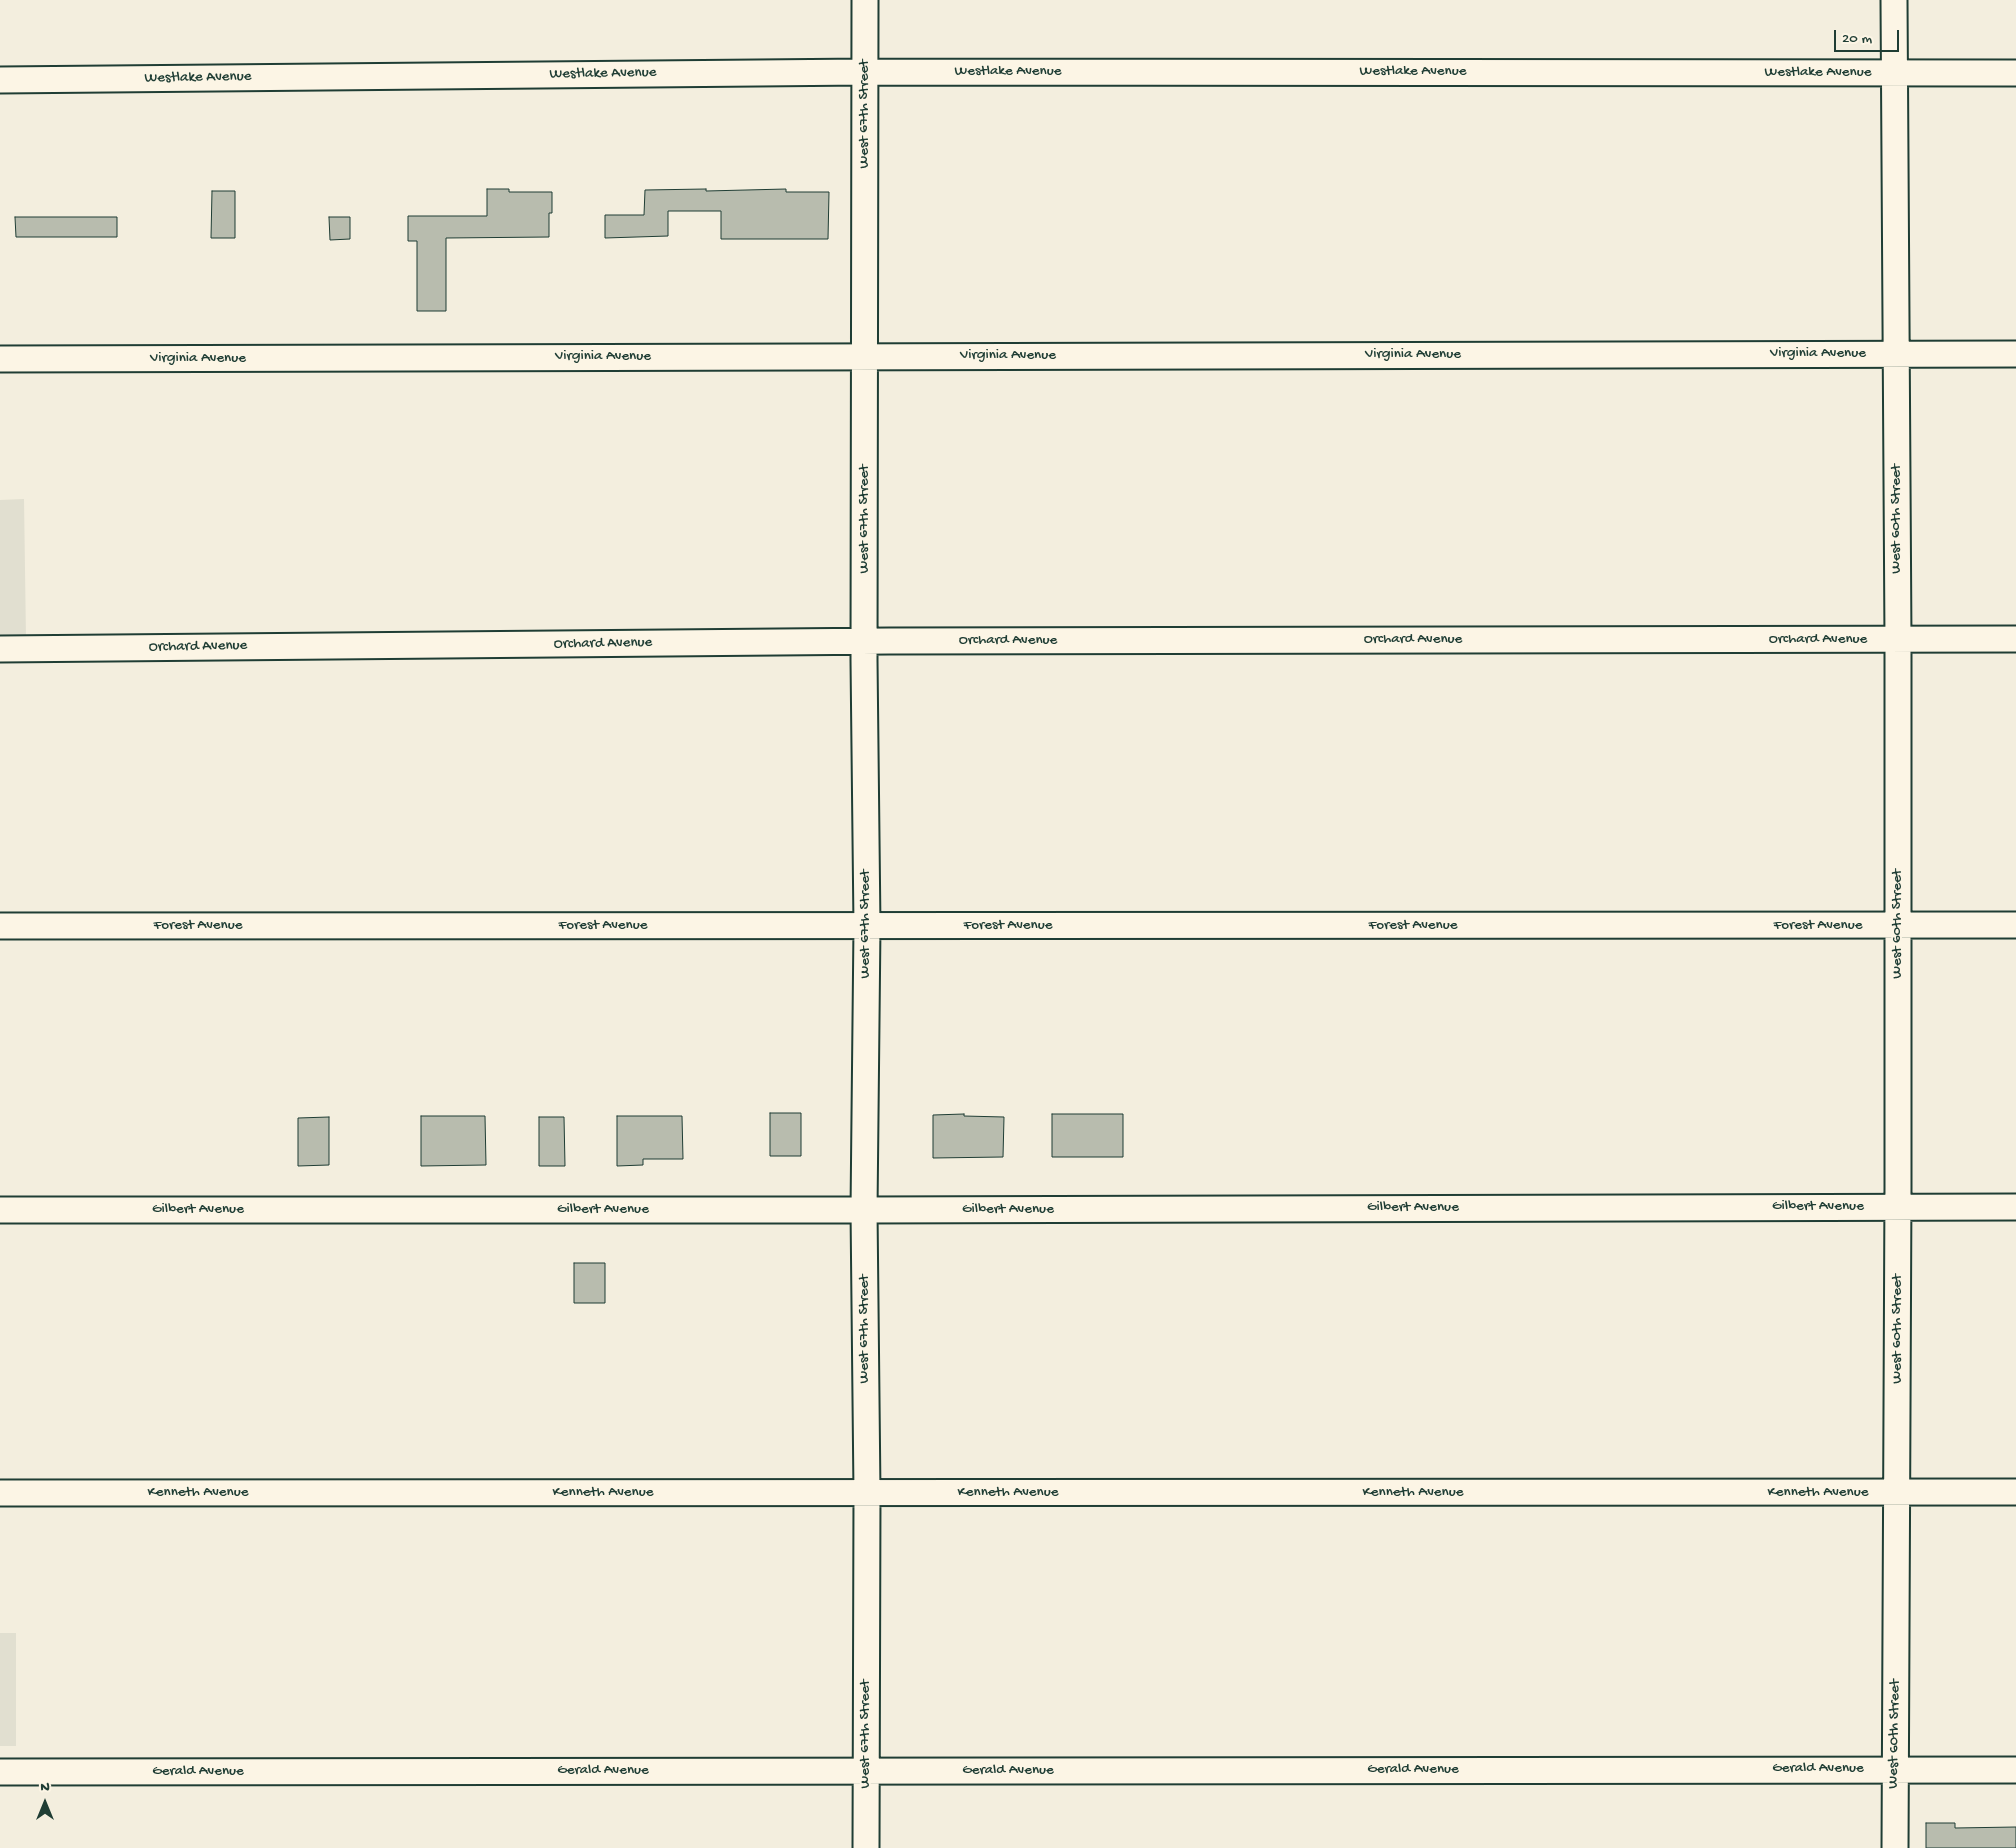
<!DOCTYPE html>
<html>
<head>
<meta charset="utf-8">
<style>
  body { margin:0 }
  #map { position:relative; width:2016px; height:1848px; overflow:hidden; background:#f3eede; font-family:"Gochi Hand",sans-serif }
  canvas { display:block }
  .north { position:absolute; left:20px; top:1778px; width:50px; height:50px; -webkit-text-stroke:4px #fcf5e5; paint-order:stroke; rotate:0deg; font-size:14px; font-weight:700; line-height:20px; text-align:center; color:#1f3d34 }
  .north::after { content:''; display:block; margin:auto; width:18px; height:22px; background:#1f3d34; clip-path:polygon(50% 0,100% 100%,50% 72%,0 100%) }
  .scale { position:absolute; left:1834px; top:30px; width:65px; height:22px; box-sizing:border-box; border:2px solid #1f3d34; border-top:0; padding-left:6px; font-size:15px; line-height:18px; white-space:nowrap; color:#1f3d34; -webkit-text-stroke:4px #fcf5e5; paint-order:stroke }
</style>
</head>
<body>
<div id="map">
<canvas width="2016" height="1848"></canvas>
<div class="north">N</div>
<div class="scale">20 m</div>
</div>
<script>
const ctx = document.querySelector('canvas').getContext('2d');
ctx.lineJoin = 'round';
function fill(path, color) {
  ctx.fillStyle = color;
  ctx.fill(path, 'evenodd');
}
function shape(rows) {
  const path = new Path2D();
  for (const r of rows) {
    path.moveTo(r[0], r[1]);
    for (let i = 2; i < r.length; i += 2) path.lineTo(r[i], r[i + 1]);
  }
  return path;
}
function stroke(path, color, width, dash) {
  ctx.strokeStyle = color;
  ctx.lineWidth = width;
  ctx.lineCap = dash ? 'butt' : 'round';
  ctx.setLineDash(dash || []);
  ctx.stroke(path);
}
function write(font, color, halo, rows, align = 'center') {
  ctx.font = font + ' "Gochi Hand",sans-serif';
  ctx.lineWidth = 4;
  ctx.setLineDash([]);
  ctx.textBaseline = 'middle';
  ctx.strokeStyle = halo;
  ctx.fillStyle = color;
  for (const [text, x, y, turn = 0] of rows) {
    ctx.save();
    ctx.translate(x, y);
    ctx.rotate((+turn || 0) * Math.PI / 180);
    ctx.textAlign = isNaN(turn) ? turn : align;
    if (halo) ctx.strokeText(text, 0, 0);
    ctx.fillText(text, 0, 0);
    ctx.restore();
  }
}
fill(shape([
  [24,499,26,639,0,640,0,500],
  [0,1633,16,1633,16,1746,0,1746]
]), '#e1dfd0');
const building = shape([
  [487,189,509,189,509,192,552,192,552,213,549,213,549,237,446,238,446,311,417,311,417,241,408,241,408,216,487,216,487,189],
  [706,189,706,191,786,189,786,192,829,192,828,239,721,239,721,211,668,211,668,236,605,238,605,215,644,215,645,190,706,189],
  [212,191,235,191,235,238,211,238,212,191],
  [15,217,117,217,117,237,16,237,15,217],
  [329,217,350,217,350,239,330,240,329,217],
  [770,1113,801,1113,801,1156,770,1156,770,1113],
  [964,1114,964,1116,1004,1117,1003,1157,933,1158,933,1115,964,1114],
  [1052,1114,1123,1114,1123,1157,1052,1157,1052,1114],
  [421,1116,485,1116,486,1165,421,1166,421,1116],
  [617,1116,682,1116,683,1159,643,1159,643,1165,617,1166,617,1116],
  [329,1117,329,1165,298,1166,298,1118,329,1117],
  [539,1117,564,1117,565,1166,539,1166,539,1117],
  [574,1263,605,1263,605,1303,574,1303,574,1263],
  [1926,1823,1955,1823,1955,1828,2016,1827,2016,1848,1926,1848,1926,1823]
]);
fill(building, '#b8bcae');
stroke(building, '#1f3d34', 1);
const street = shape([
  [865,0,864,660,867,926,864,1210,867,1493,866,1848],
  [1894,0,1898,640,1898,1187,1895,1848],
  [0,80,865,72,2016,73],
  [0,359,2016,354],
  [0,649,889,641,2016,639],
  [0,926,2016,925],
  [0,1210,864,1210,2016,1207],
  [0,1493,2016,1492],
  [0,1772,2016,1770]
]);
stroke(street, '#1f3d34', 29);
stroke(street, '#fcf5e5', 25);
write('15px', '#1f3d34', '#fcf5e5', [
  ["Westlake Avenue",1008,72],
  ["Westlake Avenue",1413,72],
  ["Westlake Avenue",1818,73],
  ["Westlake Avenue",603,74,-1],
  ["Westlake Avenue",198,78,-1],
  ["West 67th Street",865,114,-90],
  ["Virginia Avenue",1818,354],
  ["Virginia Avenue",1413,355],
  ["Virginia Avenue",1008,356],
  ["Virginia Avenue",603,357],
  ["Virginia Avenue",198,359],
  ["West 67th Street",865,519,-90],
  ["West 60th Street",1897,519,-90],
  ["Orchard Avenue",1413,640],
  ["Orchard Avenue",1818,640],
  ["Orchard Avenue",1008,641],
  ["Orchard Avenue",603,644,-1],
  ["Orchard Avenue",198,647,-1],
  ["West 67th Street",866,924,-90],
  ["West 60th Street",1898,924,-90],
  ["Forest Avenue",198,926],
  ["Forest Avenue",603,926],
  ["Forest Avenue",1008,926],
  ["Forest Avenue",1413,926],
  ["Forest Avenue",1818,926],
  ["Gilbert Avenue",1818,1207],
  ["Gilbert Avenue",1413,1208],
  ["Gilbert Avenue",198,1210],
  ["Gilbert Avenue",603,1210],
  ["Gilbert Avenue",1008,1210],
  ["West 67th Street",865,1329,-90],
  ["West 60th Street",1898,1329,-90],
  ["Kenneth Avenue",198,1493],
  ["Kenneth Avenue",603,1493],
  ["Kenneth Avenue",1008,1493],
  ["Kenneth Avenue",1413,1493],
  ["Kenneth Avenue",1818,1493],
  ["West 67th Street",866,1734,-90],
  ["West 60th Street",1895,1734,-89],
  ["Gerald Avenue",1818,1769],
  ["Gerald Avenue",1413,1770],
  ["Gerald Avenue",603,1771],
  ["Gerald Avenue",1008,1771],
  ["Gerald Avenue",198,1772]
]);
</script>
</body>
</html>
